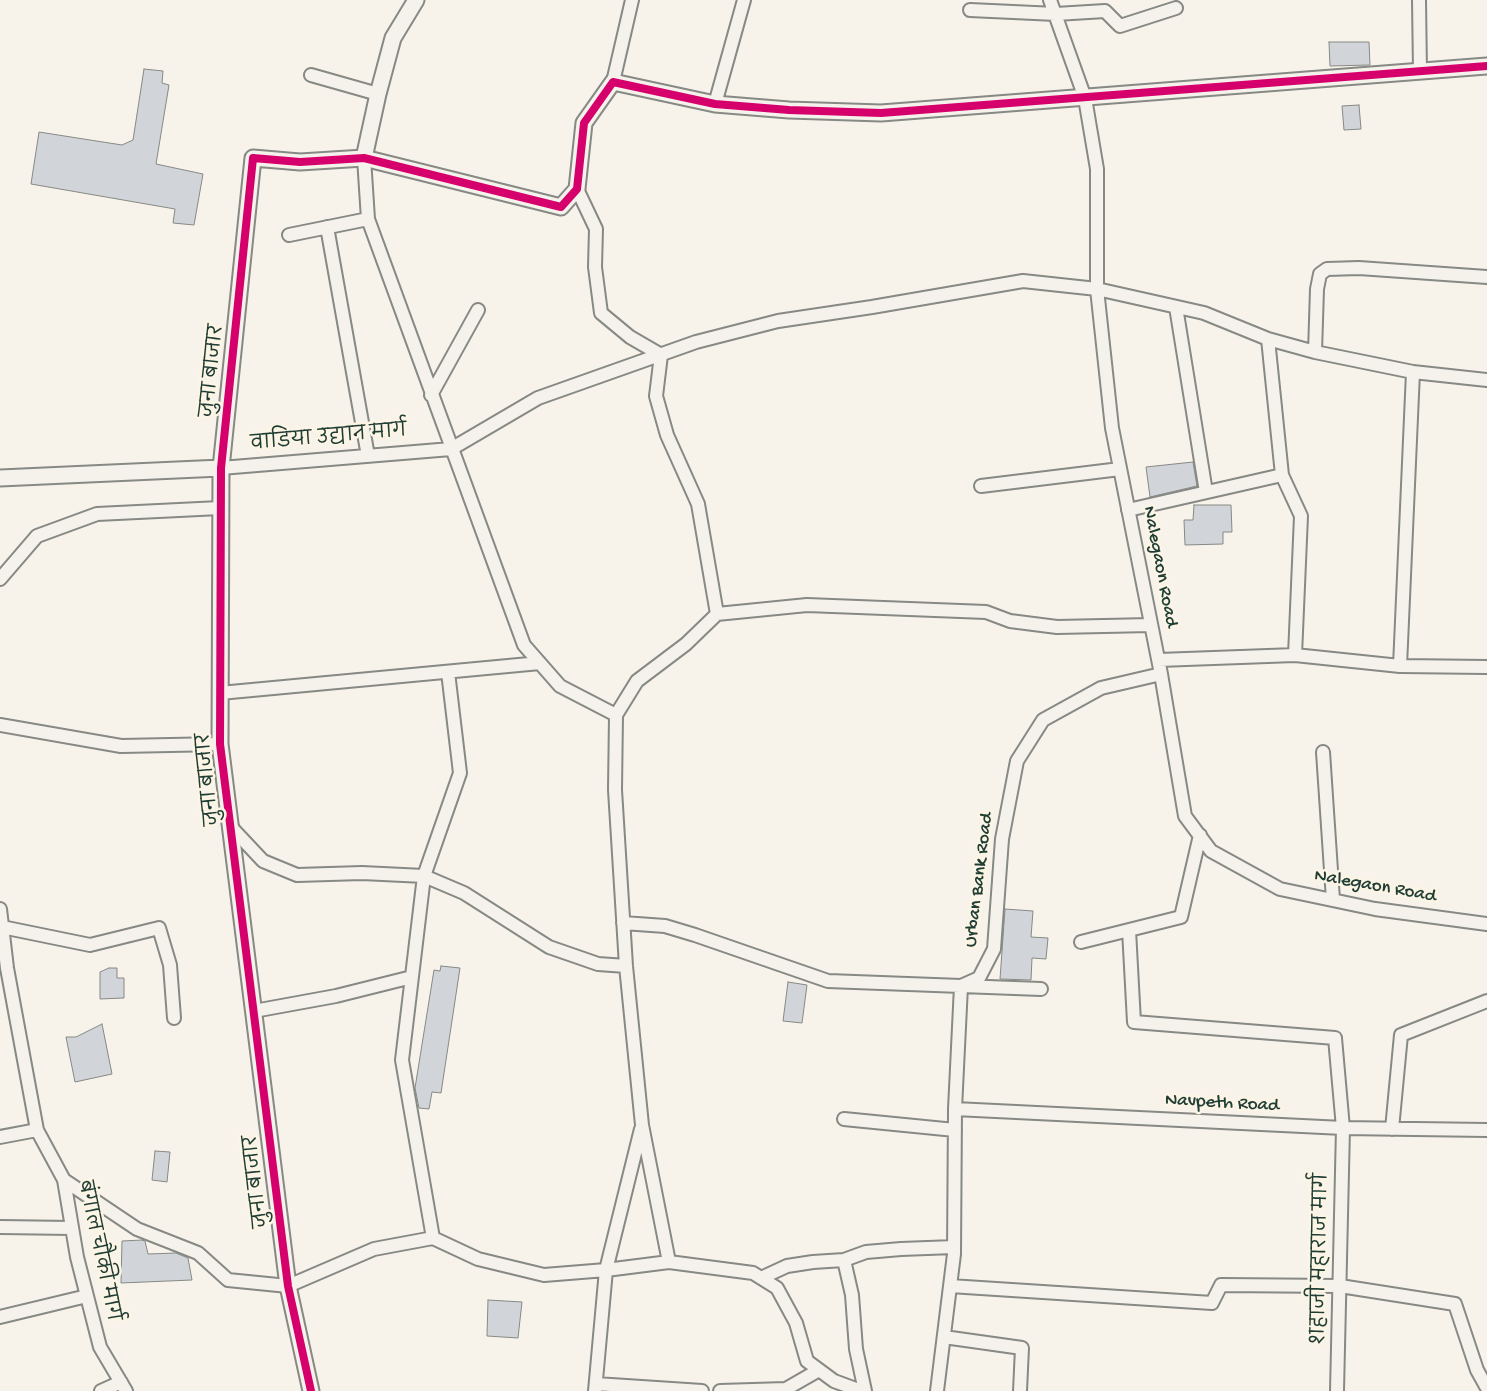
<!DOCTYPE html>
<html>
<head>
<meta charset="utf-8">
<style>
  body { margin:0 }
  canvas { display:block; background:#f7f3ea }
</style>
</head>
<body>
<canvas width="1487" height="1391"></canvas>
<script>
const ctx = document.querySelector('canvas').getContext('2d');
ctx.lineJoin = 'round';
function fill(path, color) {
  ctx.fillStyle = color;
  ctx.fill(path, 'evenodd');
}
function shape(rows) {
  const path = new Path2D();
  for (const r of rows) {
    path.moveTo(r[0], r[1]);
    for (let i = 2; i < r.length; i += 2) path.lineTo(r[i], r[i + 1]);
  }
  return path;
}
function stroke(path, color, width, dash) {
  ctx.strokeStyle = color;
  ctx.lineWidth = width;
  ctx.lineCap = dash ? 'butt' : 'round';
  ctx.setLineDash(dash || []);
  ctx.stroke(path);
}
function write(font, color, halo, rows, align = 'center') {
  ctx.font = font + ' "Gochi Hand","Playpen Sans Deva",sans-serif';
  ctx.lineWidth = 5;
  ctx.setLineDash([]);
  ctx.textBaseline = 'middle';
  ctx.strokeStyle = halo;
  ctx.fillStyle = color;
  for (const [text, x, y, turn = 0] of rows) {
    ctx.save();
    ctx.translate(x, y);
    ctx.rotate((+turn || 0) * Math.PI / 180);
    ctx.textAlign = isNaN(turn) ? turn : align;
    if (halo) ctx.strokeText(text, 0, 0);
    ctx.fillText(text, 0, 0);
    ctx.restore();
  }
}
const building = shape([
  [1329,42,1369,42,1370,65,1330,66,1329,42],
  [144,69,163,71,162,83,169,85,156,164,203,174,194,225,173,223,175,209,31,184,39,132,122,145,133,140,144,69],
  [1359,105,1361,129,1344,130,1342,106,1359,105],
  [1193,462,1197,486,1150,497,1146,467,1193,462],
  [1194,505,1231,505,1232,532,1223,532,1223,544,1185,545,1184,520,1193,520,1194,505],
  [1005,909,1033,911,1031,937,1048,938,1046,959,1032,958,1031,980,1000,979,1005,909],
  [441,966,460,968,441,1093,432,1092,429,1109,419,1108,415,1088,434,970,440,971,441,966],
  [109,968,117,968,117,978,124,978,124,998,100,999,100,972,109,968],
  [788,982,807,985,802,1023,783,1021,788,982],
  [102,1024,112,1074,75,1082,66,1037,76,1037,102,1024],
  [155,1151,170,1152,167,1182,152,1180,155,1151],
  [142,1240,145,1241,148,1254,176,1253,188,1258,192,1280,121,1283,122,1241,142,1240],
  [488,1300,522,1302,518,1338,487,1336,488,1300]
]);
fill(building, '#d1d4d9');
stroke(building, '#868984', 1);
const minor = shape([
  [1050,0,1085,98,1097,169,1097,289,1112,428,1161,674,1185,816,1211,851,1280,889,1375,909,1487,924],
  [1419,0,1420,71],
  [970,10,1056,14,1105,11,1120,26,1176,8],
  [311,75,378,94],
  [613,82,632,0],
  [715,104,744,0],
  [364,158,368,219,524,645,560,686,616,715],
  [577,189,596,229,595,267,601,313,630,337,661,355],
  [327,227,368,456],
  [289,235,368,219],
  [1176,307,1206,492],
  [1268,339,1282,475,1301,516,1295,655],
  [1315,352,1317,289,1320,274,1327,269,1359,268,1487,277],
  [661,355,656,396,667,435,698,504,717,614,686,644,637,681,616,715,615,790,626,966,642,1125,669,1262],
  [431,395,478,310],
  [221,468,451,449,538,398,696,342,778,321,872,307,1023,281,1097,289,1204,313,1268,339,1315,352,1413,372,1487,380],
  [981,486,1120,469],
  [1128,510,1282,475],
  [0,579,37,536,97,514,220,508],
  [717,614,807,605,986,612,1010,621,1057,627,1151,625],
  [1159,660,1295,655,1400,666,1487,667],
  [1400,666,1413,372],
  [448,672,460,773,424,876,402,1060,433,1238,478,1259,544,1275,606,1270,641,1129],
  [220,693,540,663],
  [0,725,121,746,220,744],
  [1323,752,1333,900],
  [231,827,263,861,297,875,362,873,424,876,464,893,549,947,598,964,626,966],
  [0,909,7,968,37,1130,64,1180,77,1257,100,1347,126,1391],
  [623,923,665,926,695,935,828,981,1041,989],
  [2,927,90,945,159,928,170,965,174,1018],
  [1129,930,1134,1022,1335,1038,1343,1128,1337,1391],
  [1081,942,1181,917,1200,835],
  [254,1011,336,996,412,977],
  [955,1109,1343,1128,1487,1130],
  [844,1119,955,1130],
  [1392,1129,1401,1035,1487,1001],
  [0,1137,37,1130],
  [64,1180,137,1229,198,1253,228,1280,288,1286,374,1249,433,1238],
  [0,1227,72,1228],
  [844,1260,852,1295,856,1349,865,1391],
  [761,1278,787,1266,813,1262,844,1260,866,1252,901,1249,954,1247],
  [950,1286,1212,1303,1221,1285,1340,1286,1455,1304,1477,1370,1487,1388],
  [0,1317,87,1296],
  [944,1337,1022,1348,1020,1391],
  [596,1384,702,1391],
  [101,1391,121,1382],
  [595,1391,606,1270,669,1262,753,1273,777,1288,796,1323,807,1361,834,1381,861,1391],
  [720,1391,786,1389,819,1370],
  [937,1391,954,1254,955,1109,961,986,979,978,994,949,1002,839,1017,761,1043,720,1101,688,1161,674]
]);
const tertiary = shape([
  [364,158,378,94,393,38,416,0],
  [0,478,221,468],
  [311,1391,288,1286,220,744,221,468,253,158,300,162,364,158,561,207,577,189,584,123,613,82,715,104,789,110,881,113,1487,66]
]);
stroke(minor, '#868984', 16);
stroke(tertiary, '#868984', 19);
stroke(minor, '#f5f2ec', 12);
stroke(tertiary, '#f5f2ec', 15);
stroke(shape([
  [311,1391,288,1286,220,744,221,468,253,158,300,162,364,158,561,207,577,189,584,123,613,82,715,104,789,110,881,113,1487,66]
]), '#d6006c', 8);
write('19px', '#1f3d34', '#fcf5e5', [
  ["जुना बाजार",214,371,-84],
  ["वाडिया उद्यान मार्ग",329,439,-5],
  ["Nalegaon Road",1159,567,79],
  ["जुना बाजार",210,779,-96],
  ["Urban Bank Road",980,880,-83],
  ["Nalegaon Road",1375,887,10],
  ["Navpeth Road",1222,1104,3],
  ["जुना बाजार",258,1181,-97],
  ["बंगाल चौकी मार्ग",97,1251,78],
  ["शहाजी महाराज मार्ग",1322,1259,-89]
]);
</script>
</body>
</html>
